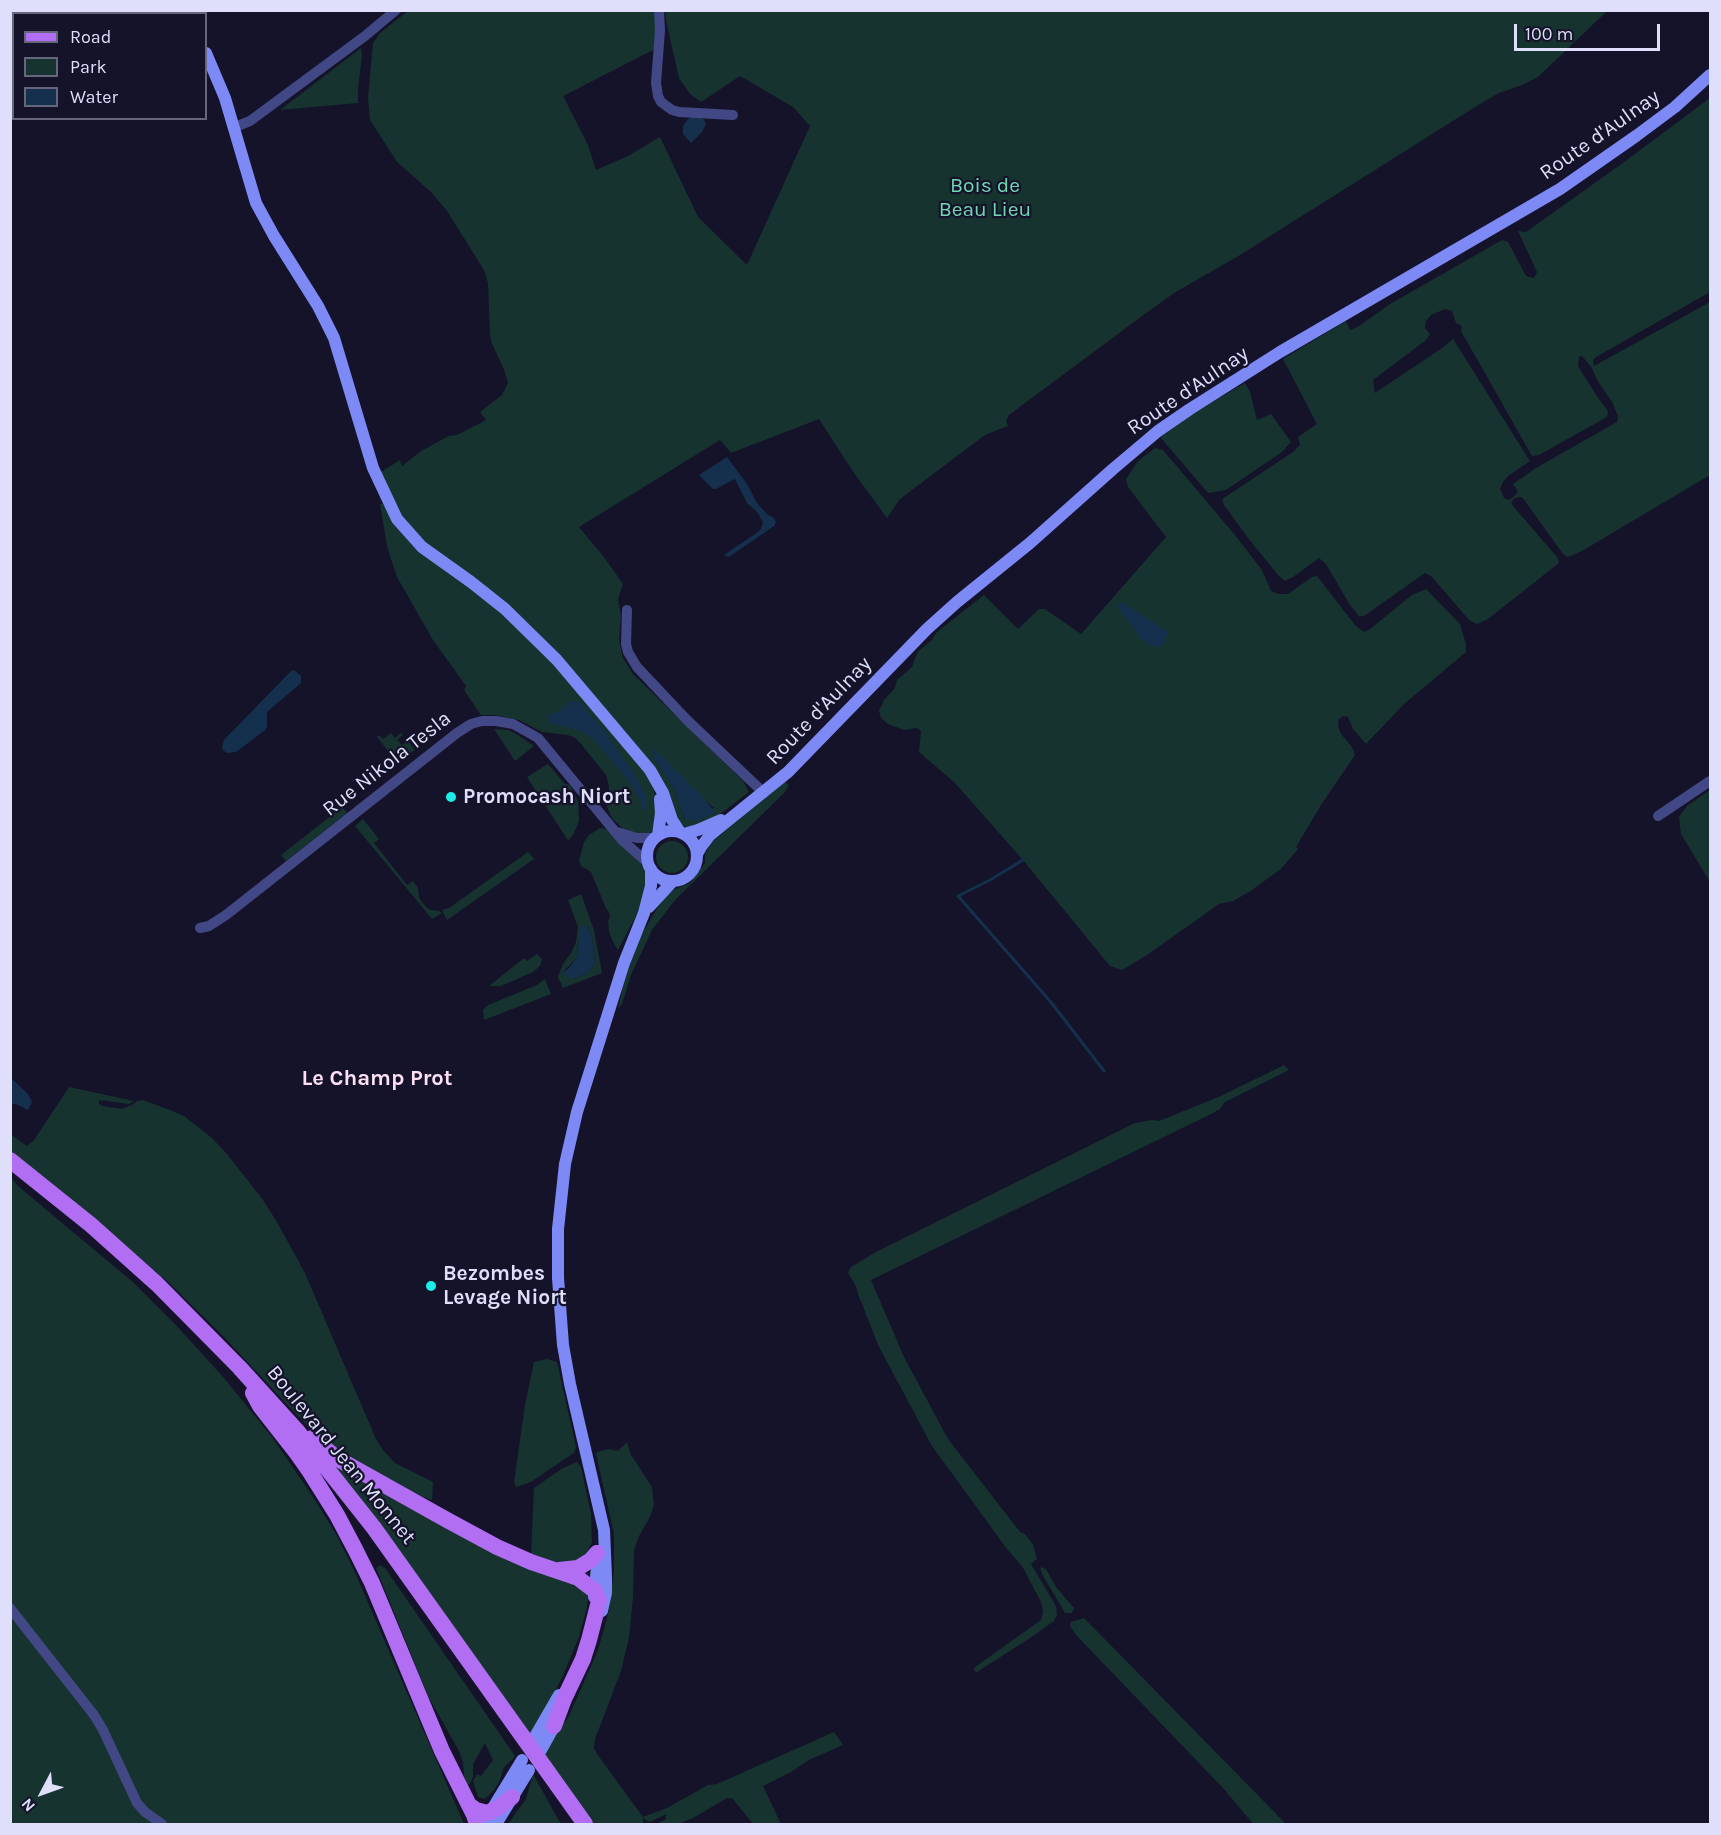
<!DOCTYPE html>
<html>
<head>
<meta charset="utf-8">
<style>
  body { margin:0 }
  #map { position:relative; width:1721px; height:1835px; overflow:hidden; background:#14132a; font-family:Karla,sans-serif }
  canvas { display:block }
  .frame { position:absolute; inset:0; border:12px solid #dfdffc; pointer-events:none }
  .legend { position:absolute; left:12px; top:12px; width:195px; height:108px; box-sizing:border-box; background:#14132a; border:2px solid #65657e; margin:0; padding:8px 10px; list-style:none; font-size:18px; color:#dfdffc }
  .legend li { display:flex; align-items:center; gap:12px; height:30px }
  .legend b { width:30px; border:2px solid #65657e }
  .north { position:absolute; left:12px; top:1763px; width:60px; height:60px; -webkit-text-stroke:4px #14132a; paint-order:stroke; rotate:229deg; font-size:16px; font-weight:700; line-height:24px; text-align:center; color:#dfdffc }
  .north::after { content:''; display:block; margin:auto; width:21px; height:27px; background:#dfdffc; clip-path:polygon(50% 0,100% 100%,50% 72%,0 100%) }
  .scale { position:absolute; left:1514px; top:24px; width:146px; height:27px; box-sizing:border-box; border:3px solid #dfdffc; border-top:0; padding-left:8px; font-size:18px; line-height:21px; white-space:nowrap; color:#dfdffc; -webkit-text-stroke:4px #14132a; paint-order:stroke }
</style>
</head>
<body>
<div id="map">
<canvas width="1721" height="1835"></canvas>
<div class="frame"></div>
<ul class="legend">
<li><b style="height:8px;background:#b16ef3"></b>Road</li>
<li><b style="height:16px;background:#17332f"></b>Park</li>
<li><b style="height:16px;background:#14304d"></b>Water</li>
</ul>
<div class="north">N</div>
<div class="scale">100 m</div>
</div>
<script>
const ctx = document.querySelector('canvas').getContext('2d');
ctx.lineJoin = 'round';
function fill(path, color) {
  ctx.fillStyle = color;
  ctx.fill(path, 'evenodd');
}
function shape(rows) {
  const path = new Path2D();
  for (const r of rows) {
    if (r.length === 3) {
      path.moveTo(r[0] + r[2], r[1]);
      path.arc(r[0], r[1], r[2], 0, 2 * Math.PI);
      continue;
    }
    path.moveTo(r[0], r[1]);
    for (let i = 2; i < r.length; i += 2) path.lineTo(r[i], r[i + 1]);
  }
  return path;
}
function stroke(path, color, width, dash) {
  ctx.strokeStyle = color;
  ctx.lineWidth = width;
  ctx.lineCap = dash ? 'butt' : 'round';
  ctx.setLineDash(dash || []);
  ctx.stroke(path);
}
function write(font, color, halo, rows, align = 'center') {
  ctx.font = font + ' Karla,sans-serif';
  ctx.lineWidth = 4.5;
  ctx.setLineDash([]);
  ctx.textBaseline = 'middle';
  ctx.strokeStyle = halo;
  ctx.fillStyle = color;
  for (const [text, x, y, turn = 0] of rows) {
    ctx.save();
    ctx.translate(x, y);
    ctx.rotate((+turn || 0) * Math.PI / 180);
    ctx.textAlign = isNaN(turn) ? turn : align;
    if (halo) ctx.strokeText(text, 0, 0);
    ctx.fillText(text, 0, 0);
    ctx.restore();
  }
}
fill(shape([
  [408,11,654,11,655,18,655,49,563,96,588,145,596,170,628,156,660,137,698,217,747,265,810,126,793,107,740,76,701,102,691,95,679,78,667,25,665,11,1607,11,1538,77,1522,85,1499,93,1475,107,1240,255,1174,293,1142,316,1009,415,1006,421,1008,426,985,435,900,499,887,518,854,473,819,419,731,453,720,440,579,527,604,557,623,584,618,599,621,616,619,640,623,658,633,674,743,781,749,792,715,818,688,828,678,822,671,798,664,782,654,768,558,656,431,548,402,517,381,472,400,460,402,466,421,451,449,436,457,435,486,420,480,412,502,395,508,383,503,367,492,344,490,335,488,283,484,270,447,211,431,192,397,162,370,120,368,98,373,43,380,33],
  [653,749,708,803,714,808,685,819,674,788,654,759],
  [361,48,362,54,358,89,358,103,280,110],
  [1710,98,1710,292,1596,357,1593,360,1594,366,1710,302,1710,475,1582,551,1568,557,1563,554,1522,497,1515,498,1511,502,1513,506,1557,557,1559,563,1488,619,1477,624,1469,620,1432,577,1425,573,1364,616,1359,616,1350,605,1326,564,1319,558,1293,577,1285,581,1278,575,1248,538,1224,505,1222,499,1293,452,1300,445,1298,437,1317,424,1283,359,1346,321,1350,330,1359,326,1390,304,1502,240,1508,242,1526,276,1534,278,1537,272,1518,231,1526,232,1620,165],
  [1445,309,1452,311,1456,323,1462,326,1461,331,1532,456,1539,455,1607,417,1608,411,1598,398,1578,366,1579,357,1582,356,1592,368,1597,380,1612,402,1618,416,1617,422,1536,468,1513,484,1518,492,1512,498,1508,500,1504,498,1500,489,1503,482,1508,476,1530,461,1453,339,1442,348,1375,393,1373,380,1426,340,1430,334,1425,328,1426,321,1431,315],
  [1245,383,1250,392,1257,420,1271,414,1291,442,1282,452,1226,490,1208,493,1160,437,1197,411],
  [1155,448,1163,450,1235,535,1262,570,1271,591,1278,594,1288,594,1312,577,1317,576,1355,625,1364,632,1370,629,1412,595,1426,589,1460,624,1466,644,1466,652,1404,704,1366,744,1353,729,1348,717,1343,716,1339,719,1338,726,1341,734,1352,747,1355,755,1321,805,1296,847,1298,849,1281,869,1249,892,1233,901,1219,904,1147,955,1122,970,1110,966,1023,860,955,783,919,752,921,731,917,728,904,730,888,724,881,718,879,711,884,700,895,688,897,680,912,667,917,653,922,648,931,641,937,632,984,595,1018,629,1039,609,1045,609,1081,634,1166,537,1128,487,1126,479,1138,461],
  [380,504,383,504,400,529,492,604,542,650,644,769,653,785,656,799,657,822,653,830,650,833,642,835,623,829,612,818,607,807,609,786,606,775,581,744,574,737,567,735,542,732,519,720,495,715,481,715,464,690,466,686,433,640,397,577,387,546],
  [494,729,508,730,515,733,534,746,515,761],
  [391,733,395,738,401,733,403,735,397,740,402,745,408,741,415,750,404,757,394,756,389,752,377,737,379,735,383,739],
  [548,764,565,784,570,785,578,801,579,821,574,833,569,840,567,839,527,777],
  [785,782,789,785,785,792,675,900,652,930,631,975,622,1004,618,1009,624,982,638,941,662,900,673,890,690,883,705,863,705,854,712,842],
  [1710,790,1710,882,1681,834,1679,817,1687,806],
  [342,807,347,813,286,861,281,855],
  [363,819,379,839,374,843,407,885,413,881,418,888,419,898,426,907,430,910,439,911,442,913,432,919,355,826],
  [600,828,606,829,643,865,647,882,640,908,618,950,613,942,609,932,608,921,610,917,609,912,606,908,591,872,581,866,579,861,584,842,589,835],
  [672,857,16],
  [528,852,534,859,447,920,442,910,449,908],
  [581,894,594,930,602,973,563,988,558,977,563,964,571,953,576,942,578,927,568,900],
  [587,927,592,938,595,963,588,972,576,978,563,972,577,957,578,944],
  [537,954,542,959,540,966,533,972,501,986,489,986,524,958,527,961],
  [545,979,551,994,484,1020,483,1010,488,1005,537,985],
  [1284,1065,1289,1070,1225,1102,1220,1109,1211,1114,871,1280,904,1357,948,1439,1020,1532,1025,1534,1033,1545,1037,1559,1031,1564,1056,1606,1057,1615,1054,1621,1030,1638,977,1672,974,1671,975,1667,1041,1620,1043,1611,1041,1602,1022,1566,1007,1549,932,1446,879,1347,858,1294,856,1286,848,1273,851,1267,878,1251,1135,1123,1152,1120,1159,1121,1221,1096],
  [69,1087,134,1101,129,1104,99,1100,99,1104,102,1106,122,1109,134,1104,137,1101,143,1100,170,1110,184,1116,212,1138,227,1154,263,1200,277,1222,305,1273,376,1439,383,1450,395,1463,433,1482,432,1500,414,1494,363,1467,319,1437,293,1411,224,1337,167,1281,55,1187,11,1153,10,1134,27,1146,34,1140],
  [11,1177,18,1186,134,1283,175,1324,224,1378,272,1437,313,1497,336,1534,353,1568,464,1824,11,1824],
  [547,1359,557,1362,576,1447,574,1453,544,1473,531,1482,516,1487,514,1482,525,1405,534,1362],
  [627,1442,631,1455,652,1487,654,1505,650,1517,639,1536,634,1550,633,1597,629,1638,621,1671,595,1739,594,1748,597,1754,643,1817,667,1808,708,1785,717,1784,834,1732,843,1745,809,1760,791,1772,763,1786,781,1824,753,1824,732,1798,727,1798,693,1818,678,1824,657,1824,666,1819,666,1814,650,1822,643,1818,643,1824,593,1824,542,1754,569,1716,598,1650,609,1611,614,1570,614,1534,596,1454,597,1452,609,1449,618,1451],
  [328,1458,583,1588,588,1596,587,1608,579,1637,562,1678,530,1736],
  [577,1462,581,1467,591,1514,592,1542,587,1553,575,1561,560,1564,531,1555,534,1488,563,1468],
  [380,1565,385,1568,515,1756,513,1759,504,1767,500,1780,494,1790,485,1799,478,1797,473,1781,477,1774,481,1776,493,1760,485,1743,473,1764,473,1777,470,1784,467,1785,464,1776,463,1762,459,1751,428,1696,376,1568],
  [1040,1567,1046,1569,1056,1587,1074,1608,1072,1613,1065,1613,1042,1574],
  [1084,1618,1245,1782,1286,1824,1254,1824,1249,1819,1223,1788,1076,1635,1070,1626,1071,1622],
  [533,1774,558,1819,562,1824,508,1824,526,1799]
]), '#17332f');
fill(shape([
  [692,117,702,117,706,124,702,132,691,143,683,134,683,126,688,119],
  [727,457,747,484,757,503,768,515,773,517,776,522,774,526,729,557,724,555,758,532,761,529,763,522,757,512,747,503,735,479,716,489,713,489,699,475],
  [1122,602,1168,632,1165,642,1160,647,1151,646,1141,639,1117,606],
  [294,670,301,676,301,683,267,712,267,727,264,731,236,752,227,753,223,750,222,747,224,740,291,671],
  [579,701,606,733,634,774,641,786,647,802,646,811,641,809,642,804,631,784,593,738,578,730,551,723,548,721,548,717,551,713,559,712,569,702],
  [653,748,700,794,715,812,698,821,685,819,674,788,654,759],
  [583,925,587,927,592,938,595,963,588,972,576,978,570,978,563,972,568,969,577,957,580,930,581,927],
  [11,1078,28,1094,32,1102,28,1110,16,1104,11,1104]
]), '#14304d');
stroke(shape([
  [1023,860,990,880,958,896,1050,1001,1104,1071]
]), '#14304d', 3);
stroke(shape([
  [659,10,660,30,656,83,658,96,661,102,672,110,679,112,733,115],
  [235,127,250,121,365,36,396,10],
  [627,610,626,644,628,652,637,667,687,720,764,793],
  [1658,816,1710,781],
  [617,832,637,838,655,838],
  [200,928,209,926,226,915,457,733,471,724,482,721,496,721,513,724,538,738,622,840,648,863],
  [10,1608,94,1715,103,1730,137,1803,145,1812,162,1824]
]), '#424885', 10);
stroke(shape([
  [180,10,182,14],
  [206,53,225,98,256,203,274,236,318,306,334,338,373,468,397,519,422,547,471,582,505,609,557,660,650,770,663,793,672,820,680,832],
  [672,856,25],
  [684,834,698,830,721,820],
  [658,835,661,813,660,799],
  [697,854,701,847,710,835,788,772,927,629,957,602,1030,543,1113,469,1158,431,1190,409,1280,352,1560,189,1636,136,1675,107,1710,75],
  [649,907,673,881],
  [594,1597,597,1567,597,1551],
  [602,1611,606,1593,606,1577,604,1530,570,1384,563,1345,558,1278,558,1229,565,1164,577,1112,624,963,644,913,651,886,651,869],
  [533,1740,559,1695],
  [541,1750,557,1721],
  [483,1824,522,1760],
  [496,1824,529,1770]
]), '#7d89f5', 12);
stroke(shape([
  [10,1160,91,1225,157,1284,239,1367,298,1432,374,1528,585,1824],
  [253,1393,260,1406,296,1452,310,1472,337,1515,355,1549,372,1583,442,1751,474,1815,477,1824],
  [312,1438,338,1459,447,1520,497,1547,531,1562,578,1578,595,1591,599,1601,589,1640,583,1659,564,1699,554,1726],
  [559,1570,578,1568,591,1560,597,1553],
  [469,1805,476,1810,487,1813,498,1808,512,1797]
]), '#b16ef3', 16);
for (const [x, y, r, color] of [
  [451,797,6,"#1aede8"],
  [431,1286,6,"#1aede8"]
]) {
  const dot = new Path2D();
  dot.arc(x, y, r, 0, 2 * Math.PI);
  ctx.fillStyle = color;
  ctx.fill(dot);
  stroke(dot, '#14132a', 2);
}
write('21px', '#dfdffc', '#14132a', [
  ["Route d'Aulnay",1600,135,-35],
  ["Route d'Aulnay",1188,391,-34],
  ["Route d'Aulnay",819,711,-46],
  ["Rue Nikola Tesla",387,764,-38],
  ["Boulevard Jean Monnet",341,1455,51]
]);
write('21px', '#6fd8b1', '#14132a', [
  ["Bois de",985,186],
  ["Beau Lieu",985,210]
]);
write('bold 21px', '#dfdffc', '#14132a', [
  ["Promocash Niort",463,797],
  ["Bezombes",443,1274],
  ["Levage Niort",443,1298]
], 'left');
write('bold 22px', '#fde0f6', '#14132a', [
  ["Le Champ Prot",377,1079]
]);
</script>
</body>
</html>
